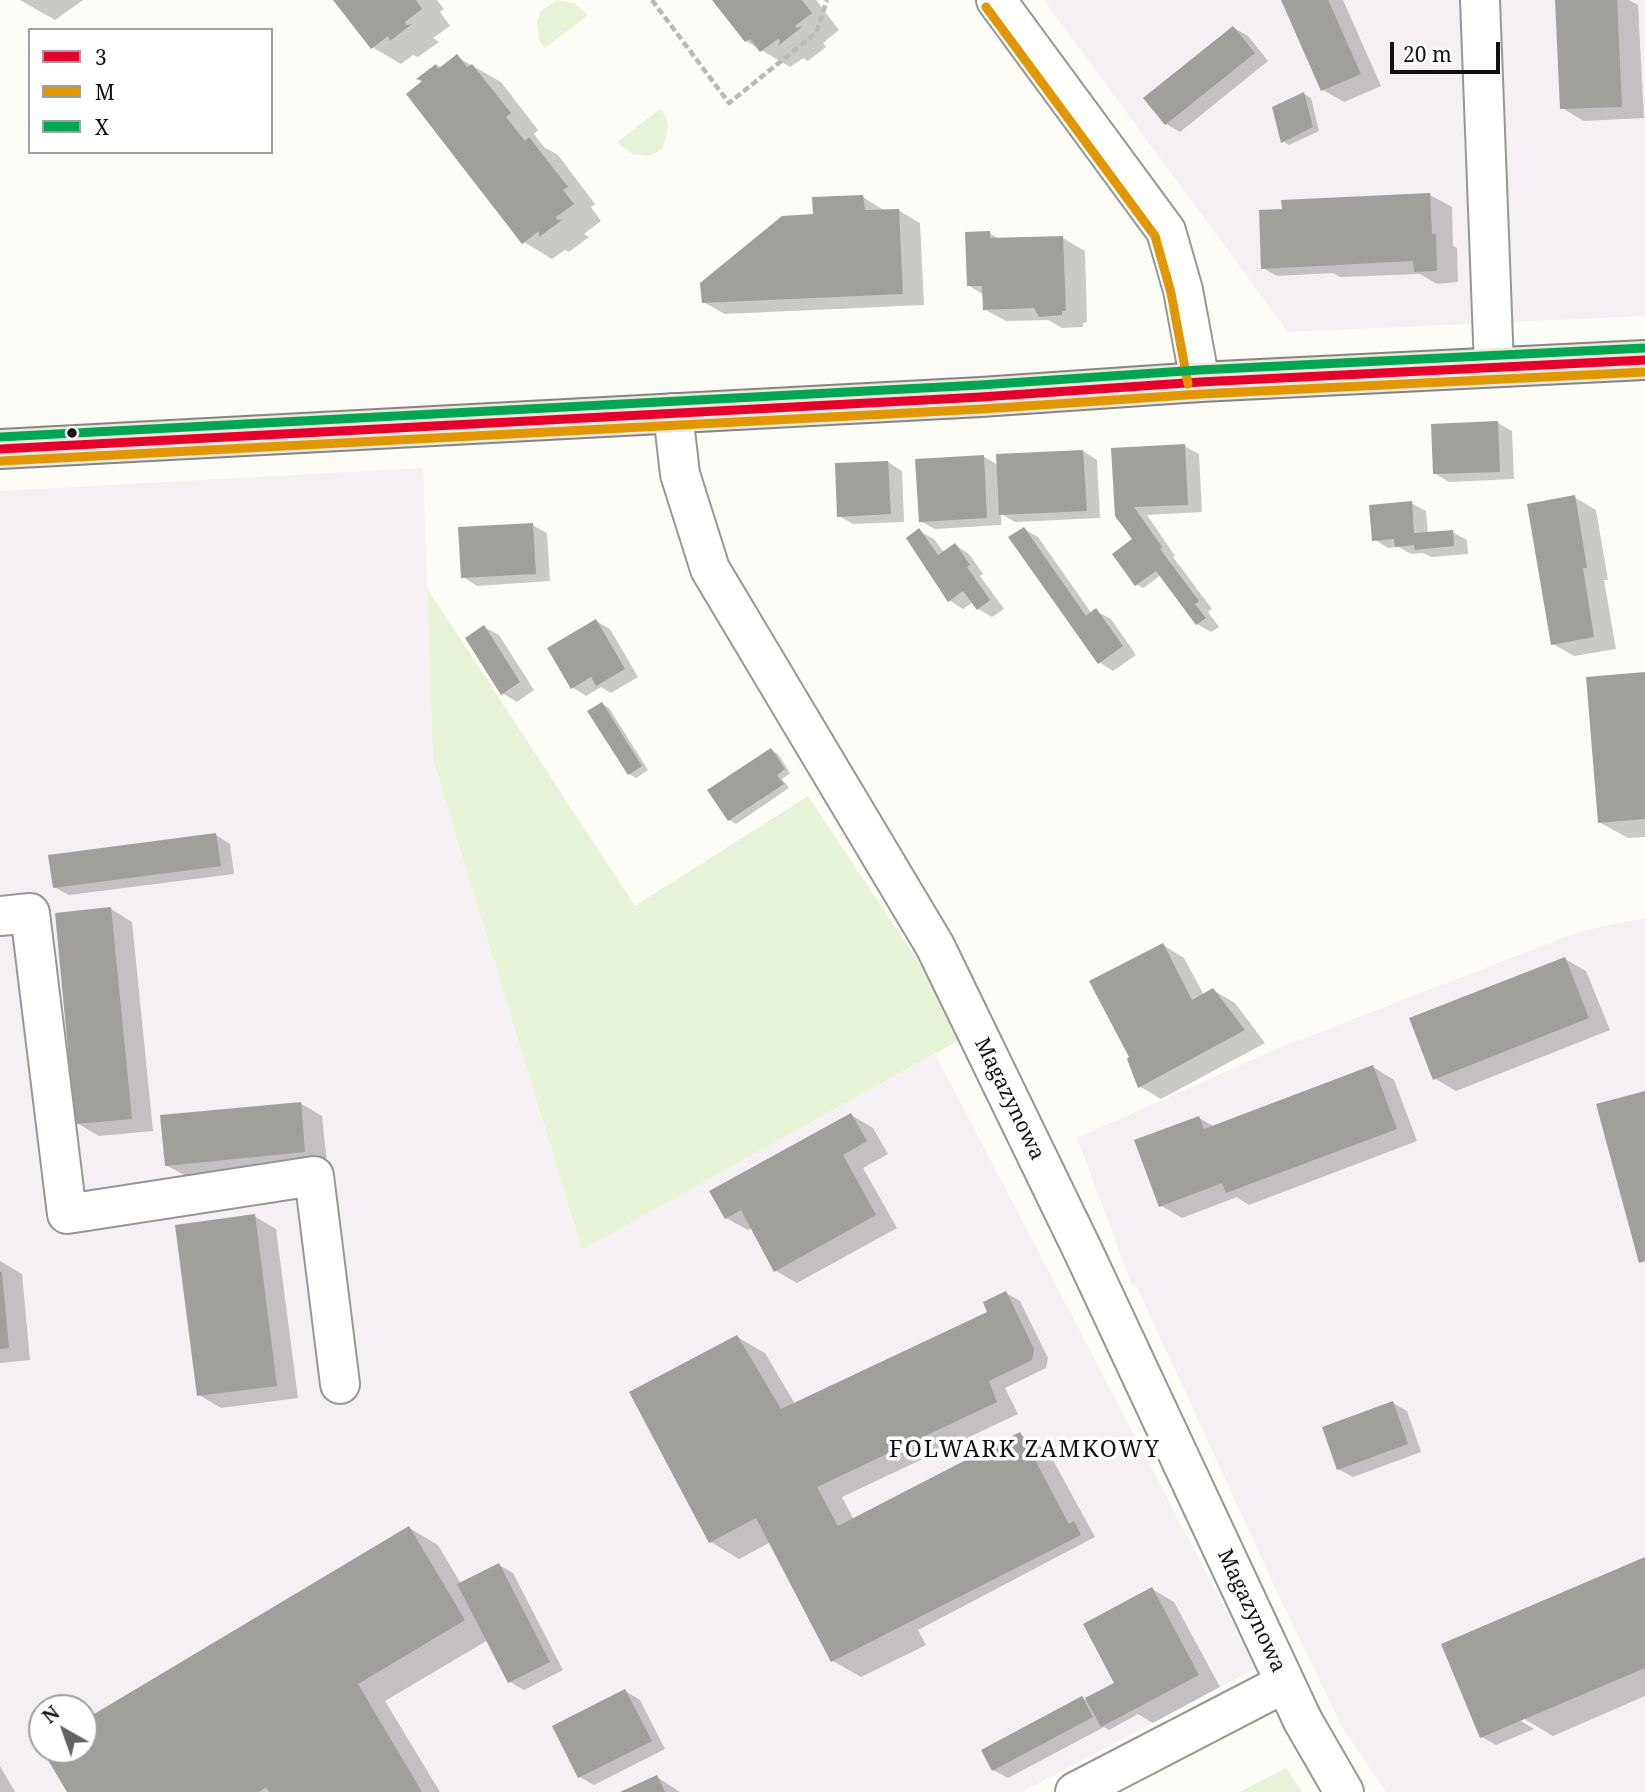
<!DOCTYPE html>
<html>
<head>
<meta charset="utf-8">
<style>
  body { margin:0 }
  #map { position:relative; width:1645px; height:1792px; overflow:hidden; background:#fdfcf7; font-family:"Noto Serif",serif }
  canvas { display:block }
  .legend { position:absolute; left:28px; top:28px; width:245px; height:126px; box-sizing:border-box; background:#fff; border:2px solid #a0a0a0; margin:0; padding:9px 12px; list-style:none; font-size:21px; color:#111 }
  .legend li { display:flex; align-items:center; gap:14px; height:35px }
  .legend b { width:35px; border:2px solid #a0a0a0 }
  .north { position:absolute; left:28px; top:1694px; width:70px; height:70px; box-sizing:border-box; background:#fff; border:2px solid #a0a0a0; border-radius:50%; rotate:320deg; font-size:19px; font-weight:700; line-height:28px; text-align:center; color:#111 }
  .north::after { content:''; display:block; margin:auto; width:24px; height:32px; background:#646362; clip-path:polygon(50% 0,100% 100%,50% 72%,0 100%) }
  .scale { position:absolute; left:1390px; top:42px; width:110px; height:32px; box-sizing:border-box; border:4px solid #111; border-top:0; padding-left:9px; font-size:21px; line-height:24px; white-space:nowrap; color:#111; -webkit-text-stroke:5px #fff; paint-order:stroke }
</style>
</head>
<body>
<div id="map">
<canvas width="1645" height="1792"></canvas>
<ul class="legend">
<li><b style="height:9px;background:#e4002b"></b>3</li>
<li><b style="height:9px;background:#e09702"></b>M</li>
<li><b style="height:9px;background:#00a651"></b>X</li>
</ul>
<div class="north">N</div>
<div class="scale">20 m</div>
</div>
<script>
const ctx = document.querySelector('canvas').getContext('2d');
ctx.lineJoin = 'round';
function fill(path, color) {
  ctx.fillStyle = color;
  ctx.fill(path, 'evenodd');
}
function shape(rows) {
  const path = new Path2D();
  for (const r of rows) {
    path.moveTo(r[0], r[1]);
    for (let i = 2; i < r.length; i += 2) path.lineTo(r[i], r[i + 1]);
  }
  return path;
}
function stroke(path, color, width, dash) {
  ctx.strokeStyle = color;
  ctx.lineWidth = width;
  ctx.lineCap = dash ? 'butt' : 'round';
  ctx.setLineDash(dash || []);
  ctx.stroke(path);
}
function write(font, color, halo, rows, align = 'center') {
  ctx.font = font + ' "Noto Serif",serif';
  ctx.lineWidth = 7;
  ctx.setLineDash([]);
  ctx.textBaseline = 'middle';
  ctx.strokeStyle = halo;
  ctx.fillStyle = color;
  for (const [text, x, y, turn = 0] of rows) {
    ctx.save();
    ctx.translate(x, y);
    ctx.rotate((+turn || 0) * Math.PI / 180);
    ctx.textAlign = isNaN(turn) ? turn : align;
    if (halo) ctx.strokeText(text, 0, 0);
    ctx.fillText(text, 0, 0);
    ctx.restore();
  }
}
fill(shape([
  [1044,0,1645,0,1645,316,1288,332],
  [423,468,433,760,582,1250,935,1054,1256,1668,1022,1792,0,1792,0,491],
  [42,1708,84,1708,84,1750,42,1750],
  [1645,918,1645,1792,1386,1792,1342,1727,1279,1596,1136,1285,1132,1285,1077,1138,1279,1048,1581,931]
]), '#f5f0f3');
fill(shape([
  [557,0,574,3,588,15,545,48,539,40,537,21,541,11],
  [660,109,666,117,668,128,663,147,656,153,648,156,632,154,617,142],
  [427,588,635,906,808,796,943,999,963,1038,582,1250,433,760],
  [1286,1768,1302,1792,1239,1792]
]), '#e7f3d7');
fill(shape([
  [20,0,83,0,55,20],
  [336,0,437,0,444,9,440,12,450,26,433,38,439,42,418,57,413,55,401,64,372,47],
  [714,0,816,0,839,30,823,43,826,47,808,61,803,58,790,67,746,41],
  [1283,0,1343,0,1381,86,1344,102,1323,90],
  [1557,0,1629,0,1638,5,1644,118,1584,121,1562,108],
  [1234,28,1248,36,1268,61,1180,132,1166,124],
  [457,57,501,82,538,130,534,134,544,147,558,155,595,204,591,207,601,221,584,234,589,237,569,252,565,250,552,259,524,242,424,82,419,79,437,65,442,68],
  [1304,94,1311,98,1319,131,1289,145,1283,141],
  [1430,195,1452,207,1453,246,1457,248,1458,282,1437,284,1420,274,1340,277,1333,273,1277,276,1263,268,1283,211],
  [863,197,885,211,898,210,920,223,924,305,725,314,703,302,815,216],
  [989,233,1001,240,1063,238,1085,251,1087,322,1083,323,1083,327,1062,328,1048,320,1006,321,984,309,984,295,968,285],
  [1498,423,1512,431,1514,479,1449,482,1434,473],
  [1184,446,1199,454,1202,512,1147,515,1175,556,1173,557,1212,609,1208,612,1219,627,1211,632,1197,624,1161,575,1143,588,1137,585,1135,540,1117,516],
  [1083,451,1097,460,1100,518,1015,522,1001,514,1001,525,935,529,920,521,984,457,998,465],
  [888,462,902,471,904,522,853,524,839,516],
  [1574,497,1596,510,1608,580,1604,580,1616,649,1574,656,1553,644],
  [1411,503,1426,511,1428,534,1452,532,1467,540,1468,554,1431,557,1423,553,1411,554,1399,547,1388,548,1374,539],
  [532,525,547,533,550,581,477,586,463,577],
  [1024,529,1038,537,1092,614,1096,611,1111,619,1136,655,1113,671,1099,662],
  [919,531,934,539,944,553,955,545,969,554,983,574,980,576,1004,609,992,617,978,609,973,602,963,609,949,600,925,567,927,565],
  [596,621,610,629,638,677,611,693,601,687,586,696,572,687],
  [484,627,499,635,534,690,517,702,502,693],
  [1645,674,1645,837,1628,838,1599,822],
  [602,704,609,708,648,770,636,778,629,774],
  [771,750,778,754,790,773,782,779,789,788,736,824,729,820],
  [216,835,230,844,234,874,69,895,54,887],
  [111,909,132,922,153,1131,99,1136,77,1123],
  [1163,945,1184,958,1204,995,1213,990,1235,1003,1265,1043,1161,1099,1139,1086],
  [1565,959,1586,971,1610,1030,1456,1091,1434,1078],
  [1373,1067,1394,1080,1417,1141,1249,1205,1237,1197,1182,1218,1160,1205,1199,1118,1215,1127],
  [300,1103,322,1116,327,1164,188,1177,166,1165],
  [851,1115,873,1128,888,1154,863,1168,897,1228,797,1283,776,1271,752,1228,748,1230,726,1218],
  [254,1216,276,1229,298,1398,221,1408,199,1395],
  [0,1261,22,1274,30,1360,0,1363],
  [1006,1293,1020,1301,1048,1358,1046,1368,1005,1388,1018,1414,842,1497,854,1520,1020,1434,1048,1451,1095,1537,918,1630,926,1645,861,1677,833,1661,771,1542,739,1559,711,1542,737,1337,765,1353,795,1404,990,1313],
  [1393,1403,1407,1411,1421,1452,1353,1477,1338,1469],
  [409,1528,438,1545,461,1584,499,1565,513,1573,563,1670,524,1690,510,1682,488,1640,385,1701,440,1792,69,1792,44,1750,84,1750,84,1722],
  [1645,1559,1645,1696,1553,1736,1516,1714,1514,1717,1534,1729,1496,1745,1482,1737],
  [1152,1589,1174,1602,1220,1687,1153,1723,1138,1714,1109,1730,1104,1727,1008,1778,993,1770,1082,1698,1086,1700,1117,1683],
  [625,1691,640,1700,665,1749,594,1785,580,1777],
  [0,1766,15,1792,0,1792],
  [657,1777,680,1792,625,1792]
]), '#0003');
fill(shape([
  [333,0,416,0,422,9,405,22,406,25,412,24,390,41,388,36,371,49],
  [712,0,802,0,812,13,795,26,797,28,803,26,778,46,780,40,778,39,760,52,750,39,745,42],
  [1281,0,1328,0,1361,74,1321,91],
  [1555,0,1617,0,1622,107,1560,109],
  [1233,26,1255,53,1165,125,1143,98],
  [457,54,467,67,472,64,511,113,506,117,525,141,529,137,568,187,563,190,574,204,556,217,557,220,562,220,539,237,539,231,522,244,406,94,422,81,416,79,436,64,438,69],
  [1304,92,1313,127,1281,143,1272,107],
  [1430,193,1432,234,1436,234,1437,271,1414,272,1413,261,1261,269,1259,210,1282,209,1281,200],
  [863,195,865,210,899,209,903,294,702,303,700,283,782,216,813,214,812,197],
  [990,231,990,238,1063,236,1066,311,1062,311,1062,315,1039,317,1034,308,983,310,982,286,967,286,965,232],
  [1498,421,1500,472,1433,474,1431,424],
  [1185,444,1188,505,1134,507,1162,547,1160,549,1199,601,1195,604,1206,618,1196,625,1156,571,1135,586,1112,554,1132,539,1115,516,1111,448],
  [1083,450,1087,511,999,515,996,454],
  [984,455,987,518,919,522,915,459],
  [888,461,891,514,837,517,835,463],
  [1575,495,1587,568,1583,568,1594,637,1551,645,1527,504],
  [1412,501,1414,533,1453,530,1454,546,1415,550,1414,545,1395,547,1394,539,1372,541,1369,505],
  [533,523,536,574,461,578,458,527],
  [1024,527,1086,616,1096,608,1123,646,1098,664,1008,537],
  [919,528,938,555,955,543,970,565,967,567,990,600,977,610,963,591,948,602,906,538],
  [596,619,625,669,596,686,591,677,571,689,547,648],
  [484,625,520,682,501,695,465,638],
  [1645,672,1645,819,1598,823,1586,677],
  [602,702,642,766,628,775,587,711],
  [771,748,785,769,777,775,784,784,728,821,707,790],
  [216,833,221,866,53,888,48,855],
  [111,907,132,1119,75,1124,55,913],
  [1163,943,1192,1000,1213,988,1245,1030,1138,1088,1127,1059,1129,1057,1089,981],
  [1565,957,1589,1018,1433,1080,1409,1018],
  [1373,1065,1397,1129,1226,1193,1222,1183,1159,1207,1134,1140,1199,1116,1204,1129],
  [1645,1091,1645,1261,1639,1263,1596,1104],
  [301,1102,305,1152,165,1166,160,1115],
  [851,1113,867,1141,843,1155,876,1215,774,1272,741,1210,725,1219,709,1191],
  [255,1214,277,1386,197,1396,175,1225],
  [0,1272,2,1272,9,1348,0,1349],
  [1006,1291,1034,1349,1032,1360,989,1381,997,1402,817,1487,838,1526,1020,1432,1069,1524,1074,1521,1081,1535,831,1662,756,1518,709,1543,629,1392,737,1335,781,1409,987,1312,983,1302],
  [1393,1401,1408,1444,1337,1470,1322,1427],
  [409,1526,465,1620,358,1684,422,1792,269,1792,266,1787,259,1792,67,1792,42,1750,84,1750,84,1720],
  [1645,1557,1645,1668,1480,1738,1441,1644],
  [499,1563,550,1662,508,1683,457,1584],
  [1152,1587,1199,1675,1101,1727,1085,1698,1114,1683,1083,1624],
  [625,1689,652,1741,578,1778,552,1726],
  [1082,1696,1093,1717,992,1771,981,1750],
  [657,1775,665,1792,620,1792]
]), '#a19f9c');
const minor = shape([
  [996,0,1166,231,1183,290,1200,382],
  [1480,0,1494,366],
  [673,413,680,474,710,569,935,946,1083,1251,1303,1721,1344,1792],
  [0,916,30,913,67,1214,314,1176,340,1384],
  [1075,1792,1285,1683]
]);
const major = shape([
  [0,449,981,397,1200,382,1645,360]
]);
stroke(minor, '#979795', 42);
stroke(major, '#858482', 42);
stroke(shape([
  [652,0,729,103,816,33,827,0]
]), '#b9b9b8', 4.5, [7, 3.5]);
stroke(minor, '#fffffe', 38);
stroke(major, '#ede9dc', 38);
stroke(shape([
  [0,449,981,397,1200,382,1645,360]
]), '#e4002b', 9);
stroke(shape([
  [986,7,1155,236,1171,293,1188,384],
  [1,461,982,409,1201,394,1645,372]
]), '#e09702', 9);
stroke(shape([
  [0,437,980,385,1199,370,1644,348]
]), '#00a651', 9);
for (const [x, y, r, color] of [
  [72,433,6,"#111"]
]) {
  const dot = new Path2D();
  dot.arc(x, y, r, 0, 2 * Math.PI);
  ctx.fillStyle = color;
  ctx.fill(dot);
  stroke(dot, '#fff', 2.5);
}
write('21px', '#111', '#fff', [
  ["Magazynowa",1009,1099,64],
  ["Magazynowa",1251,1611,65]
]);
ctx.letterSpacing = '2px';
write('23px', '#111', '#fff', [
  ["FOLWARK ZAMKOWY",1025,1450]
]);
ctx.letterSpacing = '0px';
</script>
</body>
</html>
